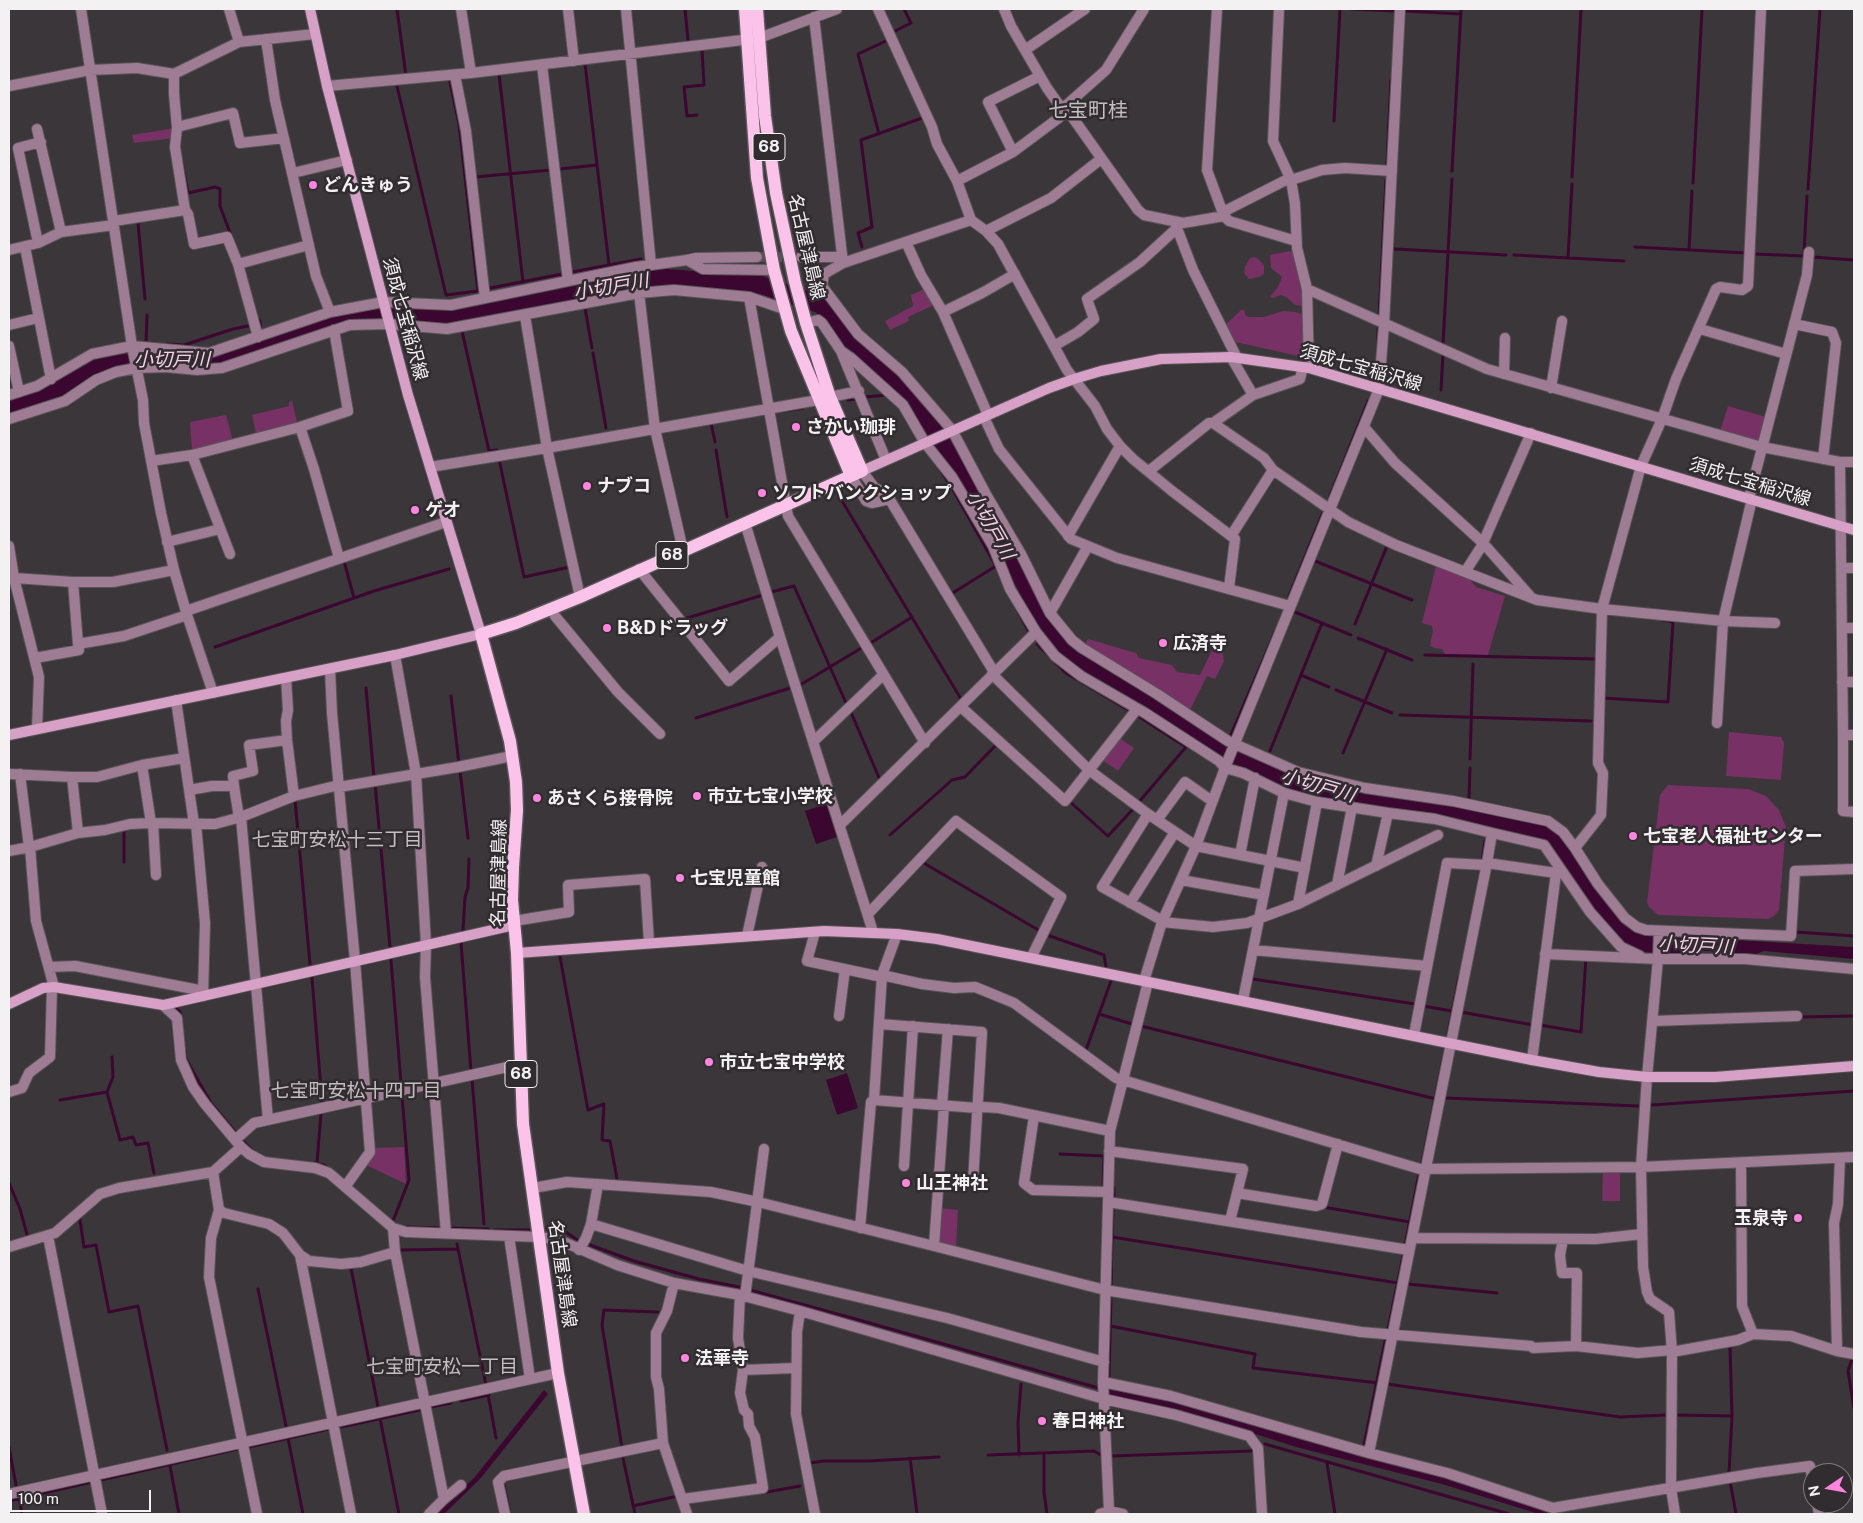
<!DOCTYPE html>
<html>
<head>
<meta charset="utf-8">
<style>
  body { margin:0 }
  #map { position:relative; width:1863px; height:1523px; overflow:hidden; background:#3b3639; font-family:"Public Sans",sans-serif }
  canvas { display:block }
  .frame { position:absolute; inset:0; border:10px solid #f4f1f3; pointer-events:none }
  .north { position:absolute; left:1803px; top:1463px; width:50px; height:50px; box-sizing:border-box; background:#312c2f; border:1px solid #7f7b7d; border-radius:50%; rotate:258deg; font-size:14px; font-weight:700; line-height:20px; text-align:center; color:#f4f1f3 }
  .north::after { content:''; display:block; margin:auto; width:18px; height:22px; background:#ff85df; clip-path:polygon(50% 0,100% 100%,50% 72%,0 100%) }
  .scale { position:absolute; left:10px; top:1490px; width:141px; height:22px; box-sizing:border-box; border:2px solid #f4f1f3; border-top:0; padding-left:6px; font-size:15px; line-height:18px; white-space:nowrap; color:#f4f1f3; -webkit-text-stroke:4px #312c2f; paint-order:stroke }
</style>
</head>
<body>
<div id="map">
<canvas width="1863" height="1523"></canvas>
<div class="frame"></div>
<div class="north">N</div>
<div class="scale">100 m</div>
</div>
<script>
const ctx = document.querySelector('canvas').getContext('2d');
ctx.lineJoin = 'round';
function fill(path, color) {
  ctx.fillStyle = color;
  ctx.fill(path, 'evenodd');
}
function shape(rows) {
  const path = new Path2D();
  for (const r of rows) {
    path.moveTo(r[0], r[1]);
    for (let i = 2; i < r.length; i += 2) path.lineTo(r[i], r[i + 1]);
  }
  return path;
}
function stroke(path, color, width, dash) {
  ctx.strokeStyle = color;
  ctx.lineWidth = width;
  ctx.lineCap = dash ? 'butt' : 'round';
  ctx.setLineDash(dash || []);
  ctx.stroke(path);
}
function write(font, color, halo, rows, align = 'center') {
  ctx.font = font + ' "Public Sans","Noto Sans JP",sans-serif';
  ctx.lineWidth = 5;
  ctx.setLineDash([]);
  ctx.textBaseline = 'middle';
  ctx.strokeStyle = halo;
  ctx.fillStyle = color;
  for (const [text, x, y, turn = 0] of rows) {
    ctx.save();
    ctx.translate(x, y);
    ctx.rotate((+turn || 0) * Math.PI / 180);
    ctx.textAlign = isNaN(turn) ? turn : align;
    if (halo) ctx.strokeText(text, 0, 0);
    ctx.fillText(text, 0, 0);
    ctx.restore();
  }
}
fill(shape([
  [175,128,174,138,134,143,132,135],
  [1290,251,1293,252,1300,279,1303,306,1295,305,1286,297,1281,295,1273,298,1270,297,1278,287,1282,277,1271,268,1270,255],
  [1254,257,1257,258,1264,265,1264,274,1259,277,1249,279,1244,273,1245,267,1250,258],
  [927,288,936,304,908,317,909,321,890,330,885,321,913,306,911,295],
  [1241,310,1244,310,1246,316,1249,317,1264,317,1283,311,1296,312,1307,316,1307,358,1231,341,1224,326],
  [292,401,297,422,256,433,252,415,289,406,289,402],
  [1728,406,1766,417,1761,438,1756,441,1720,431],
  [226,415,233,441,192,451,190,422],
  [1436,566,1469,578,1476,587,1505,596,1488,655,1445,654,1442,649,1434,648,1430,646,1433,630,1432,626,1422,623],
  [1088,639,1136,653,1139,658,1172,665,1177,672,1200,675,1212,650,1217,647,1222,649,1224,661,1215,679,1207,676,1189,712,1083,647],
  [1729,732,1781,737,1784,743,1781,780,1726,776],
  [1118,737,1134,748,1118,771,1101,759],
  [1668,785,1748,789,1766,796,1779,810,1786,827,1779,910,1774,916,1768,919,1658,915,1649,907,1647,902,1660,795],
  [404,1147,406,1184,364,1164,372,1148],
  [1603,1170,1620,1170,1620,1201,1602,1201],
  [938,1208,958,1210,956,1247,936,1242]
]), '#773165');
fill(shape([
  [826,804,837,837,816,844,805,811],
  [1725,938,1733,938,1733,940,1735,940,1854,947,1854,959,1764,951,1751,956,1729,955,1710,951,1660,950,1660,940,1710,941],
  [847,1073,858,1108,837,1115,826,1080],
  [1106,1387,1180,1403,1295,1438,1447,1478,1560,1514,1539,1514,1442,1484,1296,1447,1177,1409,1106,1394],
  [544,1390,548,1394,480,1479,444,1514,436,1514,474,1478]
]), '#3b0730');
stroke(shape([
  [397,9,406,76],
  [685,9,688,40],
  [1352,9,1395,11],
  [1405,11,1461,14],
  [893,32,911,23,904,9],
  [585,64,609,265],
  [499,74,523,282],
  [397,86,446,295,478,291,459,124,450,82],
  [697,115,687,116,684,87,704,85,702,50],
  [1334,121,1340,9],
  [879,134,858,54,888,40],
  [182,162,188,193,215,187,220,189,220,206,232,238],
  [1387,164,1391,79],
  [560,169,597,165],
  [1452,171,1461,9],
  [475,177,551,170],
  [1572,177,1581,9],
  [1693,183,1702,9],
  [1808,189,1820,9],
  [138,223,145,299],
  [862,247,858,233,872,227,861,140,922,118],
  [1635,247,1746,253],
  [1395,249,1506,255],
  [1689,250,1692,191],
  [1804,253,1807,196],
  [1753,254,1805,256],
  [1514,255,1624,261],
  [1812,257,1854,260],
  [1568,258,1572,184],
  [572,272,641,259],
  [490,288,562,274],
  [582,291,583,296],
  [585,308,592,348],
  [1379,316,1386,180],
  [258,319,260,321,261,333],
  [462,331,489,451,497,450,498,452],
  [262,338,264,344],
  [146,343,147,315],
  [1378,343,1378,329],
  [167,344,184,345,233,329,253,325],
  [1443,345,1452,179],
  [593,353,606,428],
  [893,388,900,384],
  [1441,390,1443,354],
  [865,397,887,395],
  [848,400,857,399],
  [784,411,803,408],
  [711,423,715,442],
  [716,450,727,517],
  [499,459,524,577,570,567],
  [941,471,952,488,997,568],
  [839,496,961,699],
  [1330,496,1368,401],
  [344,561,354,598],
  [1315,561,1412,600],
  [1006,562,1012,559],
  [771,592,794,586,846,703],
  [951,594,996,566],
  [1289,596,1323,512],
  [1017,609,1028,630],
  [1295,612,1351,635],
  [684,619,763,595],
  [1355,624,1387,546],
  [1358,638,1412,660],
  [869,644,912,617],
  [1037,644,1066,673,1130,711],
  [215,647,374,591,449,569],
  [1425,655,1595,659],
  [1301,675,1329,687],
  [800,685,863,647],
  [366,688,374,778],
  [1336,690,1392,713],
  [451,696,459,764],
  [1602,698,1668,702,1673,622,1663,620],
  [850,710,880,780],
  [1400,715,1591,721],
  [1138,716,1186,747,1138,803],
  [696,718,793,687],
  [1191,737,1193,733],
  [1230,737,1275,632],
  [1270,751,1322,623],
  [1343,753,1387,649],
  [1470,759,1473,664],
  [460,771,468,838],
  [375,784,390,947],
  [1469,799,1470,768],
  [293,801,295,800,310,964],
  [1069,801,1108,836,1134,808],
  [124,830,124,862],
  [890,835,952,780,965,777,996,745],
  [1482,861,1485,841],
  [922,862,1040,931],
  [463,930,465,897,468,888,469,859],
  [1796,932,1854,936],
  [1047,935,1104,955,1106,967],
  [461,943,471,1071],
  [560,957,588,1110,604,1104,602,1140,610,1141,617,1179],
  [391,960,401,1083],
  [312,978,322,1102],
  [1253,979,1415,1004],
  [1111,981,1099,1014,1132,1024],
  [143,997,164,1001],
  [172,1005,180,1012,181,1017],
  [1423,1006,1452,1011],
  [1461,1012,1533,1025],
  [1800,1017,1854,1016],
  [1540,1025,1581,1032,1586,958],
  [1141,1026,1436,1099],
  [1448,1033,1459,977],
  [1086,1050,1099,1014],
  [185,1051,186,1059,191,1068,211,1103,237,1134],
  [472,1079,484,1224],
  [107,1092,113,1077,112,1057],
  [1445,1098,1639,1106],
  [60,1100,107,1092,120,1140,133,1137,136,1145,148,1143,154,1173],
  [1652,1105,1854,1091],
  [243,1141,251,1149],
  [1060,1154,1104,1156,1103,1186],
  [314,1163,324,1165,329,1169],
  [317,1163,321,1113],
  [1422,1163,1445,1049],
  [9,1183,20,1209,28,1238],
  [1114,1198,1114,1188],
  [1323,1207,1410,1222],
  [1113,1210,1112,1237,1398,1283],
  [80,1220,84,1247,96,1245,109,1312,138,1306,167,1450],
  [393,1221,409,1180,402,1096],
  [405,1227,488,1229],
  [546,1228,563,1230,579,1241,634,1261,699,1279,739,1287,859,1320,1102,1389],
  [494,1230,529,1230],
  [457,1244,486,1385],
  [1405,1245,1419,1174],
  [400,1250,458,1249],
  [351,1268,378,1407],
  [1408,1284,1497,1293],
  [1111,1288,1112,1237],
  [258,1289,286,1426],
  [1110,1326,1255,1354,1253,1368,1378,1383],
  [1388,1329,1403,1256],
  [1730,1347,1732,1416],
  [1852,1359,1848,1371,1854,1408],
  [1109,1376,1111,1297],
  [1387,1384,1620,1417,1667,1415],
  [488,1394,496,1438],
  [461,1401,489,1395],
  [431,1407,451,1403],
  [1675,1415,1732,1416,1729,1472],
  [380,1418,399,1514],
  [341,1427,420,1410],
  [288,1438,303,1514],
  [1265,1444,1509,1514],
  [1364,1445,1385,1341],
  [9,1447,16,1485],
  [249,1447,329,1429],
  [622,1448,602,1325,604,1310,658,1312],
  [1044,1453,1044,1492,1047,1514],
  [988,1455,1094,1451,1101,1455],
  [1019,1455,1018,1422,1021,1384],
  [1112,1456,1251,1451],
  [623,1458,635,1514],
  [910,1458,917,1514],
  [810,1463,823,1461,869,1461,939,1457],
  [1327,1463,1335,1514],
  [170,1466,179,1514],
  [101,1480,238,1449],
  [1730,1481,1736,1514],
  [504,1485,510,1514],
  [766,1488,767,1492,800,1486],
  [19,1498,22,1514],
  [9,1501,92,1482],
  [633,1506,678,1496]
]), '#3b0730', 3);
stroke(shape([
  [9,407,45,396,90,369,109,362,142,358,200,362,220,360,333,320,362,314,454,317,648,278,666,278,761,285,822,305,852,345,900,384,931,423,1000,537,1050,631,1061,646,1078,660,1137,696,1213,746,1234,758,1295,783,1324,791,1437,810,1545,832,1559,845,1584,885,1618,928,1636,939,1649,944,1677,946]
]), '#3b0730', 18);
stroke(shape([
  [757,257,795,257]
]), '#575255', 10, [10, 5]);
const street = shape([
  [81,9,132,346,143,400,144,423,161,513,174,570,187,615,213,693],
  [229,9,239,42],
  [461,9,471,73],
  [568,9,574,61],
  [626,9,651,265],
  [878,9,932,127,937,144,957,181,971,220,986,231,998,244,1067,370,1095,406,1107,429,1120,446,1133,459,1172,491,1231,536,1273,470],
  [1004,9,1011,26,1047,88,1062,109,1068,111,1138,210,1144,215,1183,223,1224,216],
  [1217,9,1207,170,1224,216,1229,221,1296,241],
  [1279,9,1273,141,1291,180,1295,204,1297,248,1307,289,1309,368],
  [814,17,843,263],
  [266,39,275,100,316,276,330,312],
  [1025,50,1085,9],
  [542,65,568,281],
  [174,74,174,94,177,127,175,147,185,210,188,214,194,244,227,237,238,264,258,337],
  [455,75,466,131,485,298],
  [9,86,90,70,137,68,174,74,239,42,315,34],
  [327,86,471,73,759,38,837,9],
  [1062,109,1106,70,1144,9],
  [177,127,233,113,240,143,284,138],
  [37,129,61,232],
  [1013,152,988,102,1040,76],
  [293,173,347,160],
  [1291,180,1322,170,1345,168,1392,171],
  [957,181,1013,152,1068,111],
  [1223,212,1290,178],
  [971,220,843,263,824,274,822,286,858,334,902,372,952,430,987,496,1021,554,1050,613,1072,640,1082,648,1157,694,1228,741,1298,772,1365,788,1453,801,1548,821,1563,832,1575,848,1598,884,1625,918,1637,927,1646,930,1791,936,1795,871,1854,869],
  [114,221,185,210],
  [1175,223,1193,270,1237,358],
  [986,231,1051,198,1101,159],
  [906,242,921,275,943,312,988,415],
  [38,243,18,148,41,142],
  [25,247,51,379],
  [9,250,38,243,61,232,114,225],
  [801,257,842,257],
  [687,260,696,258,757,257],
  [238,264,309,245],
  [636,267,655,429,683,550],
  [1307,289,1487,369,1762,447,1840,462,1854,462],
  [749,297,788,516,925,743],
  [943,312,982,293,1015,274],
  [525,316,547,448,580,597],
  [806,323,818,320,822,323,841,351,886,460],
  [1794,324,1832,332,1836,343,1823,459],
  [9,325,38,318],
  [1700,329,1786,354],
  [9,346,19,392],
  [1054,346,1078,332,1094,319,1087,299,1140,262,1177,228],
  [841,351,851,358,903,405,925,443,952,477,993,546,1010,589,1036,632,1055,656,1081,676,1145,713,1219,761,1225,768,1243,773,1284,793,1317,802,1388,813,1376,866],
  [1231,357,1253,395,1213,423,1264,458,1273,470,1348,522,1396,545,1537,600,1602,609,1723,621,1775,623],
  [1504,374,1505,338],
  [1551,388,1562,321],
  [9,395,37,386,92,354,132,346,209,353,330,312,383,302,451,305,636,267,687,260,703,269,774,270],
  [1253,395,1300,379,1303,367],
  [830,397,859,391],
  [984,417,999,449,1071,539,1117,558,1290,606],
  [9,419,65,401,96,380,116,372,136,368,166,367,197,370,222,368,350,325,389,324,447,329,639,293,674,290,749,297,784,309],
  [300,427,314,469,339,558],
  [1364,427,1395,463,1483,543,1530,596],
  [192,455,230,554],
  [151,461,192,455,300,427,348,411,334,330],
  [1840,462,1843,735,1854,735],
  [430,467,547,448,818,400],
  [862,471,874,487,887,495,994,672],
  [1149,471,1209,423,1213,423],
  [851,476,866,501,872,503,890,499],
  [1749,498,1807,275,1809,252],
  [1068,536,1120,446],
  [167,542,220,529],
  [1483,543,1531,433],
  [9,546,14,578,39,677,37,729],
  [1841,568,1854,568],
  [639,569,729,681,780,637,745,523],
  [1465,572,1483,544],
  [9,579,14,578,73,582,78,644,124,636,187,615],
  [73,582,113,582,174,570],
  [1229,588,1235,539,1231,536],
  [552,608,555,616,618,692,660,734],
  [186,611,446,522],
  [1050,613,1088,546],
  [1842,628,1854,628],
  [780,637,873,932],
  [395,655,416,774,426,944,425,977,446,1233],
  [35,658,79,650,78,644],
  [330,669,332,713,355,961,370,1152,345,1187],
  [992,674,1089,770,1148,814,1196,846,1305,868],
  [286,678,288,710,286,721,287,740,294,796],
  [1842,682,1854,682],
  [176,700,194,824],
  [961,707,1065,801,1137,709],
  [1717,723,1723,621,1752,499],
  [1843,735,1843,811,1854,812],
  [813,742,883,675],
  [142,765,151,823],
  [9,774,72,777,78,833],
  [20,774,29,847],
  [72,777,97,777,142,765,184,758],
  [234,786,239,818],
  [339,787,458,767,512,756],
  [189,790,212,786,234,786,233,776,253,771,249,745,287,740],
  [1388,813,1435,819,1492,833,1487,863],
  [1148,814,1102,887,1163,921],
  [241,817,268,1120],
  [1157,820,1185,782,1212,801],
  [153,823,156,875],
  [196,824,205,923,203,996],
  [840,825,1036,632],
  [1492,833,1544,845,1590,912,1621,947,1640,956],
  [30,847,36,921,54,987],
  [1575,848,1601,815,1603,773,1598,763,1602,609,1641,466,1662,419,1676,379,1716,289,1720,287,1742,290,1748,286,1761,9],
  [9,851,30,847,78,833,105,830,130,824,151,823,215,824,241,817,294,796,339,785],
  [1240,855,1255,778],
  [1181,880,1264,895],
  [1337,885,1352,807],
  [1130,903,1175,832],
  [1298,904,1317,802],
  [868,914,956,821,1061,897,1031,958],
  [514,921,569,912,568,885,645,879,649,943],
  [1162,922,1213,927,1247,923,1298,904,1438,835],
  [1659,931,1658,959,1647,1077,1641,1167,1643,1267,1647,1292,1650,1299,1669,1312,1672,1352,1671,1488,1675,1514],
  [815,932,807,961,882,977],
  [747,936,762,867],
  [1253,950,1427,966],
  [1545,954,1658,959,1745,959,1854,969],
  [49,967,75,966,204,991],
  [882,975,922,984,954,988,975,987,985,991,1014,1003,1116,1078,1420,1169,1641,1167,1854,1157],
  [1144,981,1162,922,1196,846,1226,765,1379,389,1384,324,1400,9],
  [1243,1000,1284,793],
  [163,1005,177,1018,181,1060,193,1087,205,1104,241,1147,249,1154,264,1162,315,1168,329,1173,393,1228,406,1232,539,1237,559,1240,617,1265,674,1283,740,1295,800,1311,1104,1399,1176,1415,1249,1436,1258,1448,1262,1514],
  [839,1016,845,969],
  [1653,1021,1797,1016],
  [879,1024,982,1032,973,1182],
  [1414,1035,1447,863,1486,865],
  [9,1092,22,1088,29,1073,50,1057,52,987],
  [874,1100,977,1108,983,1107,999,1108,1110,1131],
  [942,1105,948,1029],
  [1034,1116,1024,1183,1033,1190,1108,1192],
  [235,1140,254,1123,521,1064],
  [1109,1151,1243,1169,1230,1221],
  [1741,1163,1742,1306,1753,1334],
  [904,1166,913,1026],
  [213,1172,219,1210,224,1213,269,1224,283,1233,300,1255,351,1514],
  [533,1188,567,1182,711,1192,758,1202,934,1246,1105,1290,1361,1332,1531,1346,1533,1348,1576,1346,1638,1353,1672,1350],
  [1237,1193,1316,1206,1322,1204,1338,1144],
  [1108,1202,1409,1250],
  [219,1210,211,1238,209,1277,257,1514],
  [591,1224,748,1271,947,1318,1104,1362],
  [393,1228,395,1252,444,1499,429,1514],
  [860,1228,871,1102,874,1100,882,975,897,934],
  [48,1236,102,1514],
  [509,1236,530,1379],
  [1412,1238,1596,1239,1642,1234],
  [1563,1239,1560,1255,1562,1273,1577,1273,1576,1346],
  [934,1246,944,1106],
  [9,1247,55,1233,100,1194,119,1188,213,1172,241,1147],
  [579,1250,586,1238,591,1224,598,1184],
  [300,1255,309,1261,341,1264,361,1262,395,1252],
  [674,1283,667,1311,656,1333,656,1377,659,1389,663,1443,687,1514],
  [745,1297,764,1149],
  [800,1311,797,1332,796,1414,815,1514],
  [1837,1351,1834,1223,1838,1204,1840,1158],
  [1672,1352,1738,1340,1753,1334,1791,1336,1837,1351,1854,1354],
  [743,1370,796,1368],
  [1103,1382,1171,1396,1369,1453,1447,1473,1553,1508,1757,1473,1810,1466,1813,1483],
  [1369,1453,1487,863,1556,873,1532,1060],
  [9,1494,558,1373],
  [444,1499,461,1485],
  [683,1499,763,1488,755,1437,749,1426,748,1414,744,1410,740,1393,743,1370,738,1338,740,1295],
  [1817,1503,1819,1514],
  [1109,1511,1103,1382,1110,1131,1148,982],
  [505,1514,498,1482,504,1476,663,1443],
  [1100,1514,1109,1511,1123,1514]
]);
const secondary = shape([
  [862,471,1049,388,1074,379,1101,371,1161,359,1231,357,1309,368,1854,530],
  [9,735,395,655,481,634,408,395,327,86,310,9],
  [517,953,824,931,897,934,937,939,1532,1060,1599,1072,1647,1077,1715,1077,1854,1066],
  [9,1004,43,988,54,987,163,1005,514,925]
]);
const primary = shape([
  [745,9,757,178,774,270,791,331,851,476],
  [584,1514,558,1373,523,1124,517,953,512,900,513,867,517,810,516,782,510,741,481,634,516,623,580,597,862,471,830,397,806,323,795,282,776,193,765,116,757,9]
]);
stroke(street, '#595457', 12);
stroke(secondary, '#595457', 12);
stroke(primary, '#595457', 15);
stroke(street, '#9e7c93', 10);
stroke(secondary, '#d7a1c7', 10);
stroke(primary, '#fbc3ea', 12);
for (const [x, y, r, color] of [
  [313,185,5,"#ff85df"],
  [796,427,5,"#ff85df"],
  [587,486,5,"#ff85df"],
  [762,493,5,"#ff85df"],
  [415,510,5,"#ff85df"],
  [607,628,5,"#ff85df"],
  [1163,643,5,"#ff85df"],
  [697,796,5,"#ff85df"],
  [537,798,5,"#ff85df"],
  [1633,836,5,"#ff85df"],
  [680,878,5,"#ff85df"],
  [709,1062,5,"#ff85df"],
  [906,1183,5,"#ff85df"],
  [1798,1218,5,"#ff85df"],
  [685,1358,5,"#ff85df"],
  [1042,1421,5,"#ff85df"]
]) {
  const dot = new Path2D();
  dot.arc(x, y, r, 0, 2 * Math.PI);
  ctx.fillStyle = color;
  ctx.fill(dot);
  stroke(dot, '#312c2f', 2);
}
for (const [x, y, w] of [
  [769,147,32],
  [672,555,32],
  [521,1074,32]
]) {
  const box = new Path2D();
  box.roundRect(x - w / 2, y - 13.5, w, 27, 4);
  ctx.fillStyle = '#312c2f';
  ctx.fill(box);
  stroke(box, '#f4f1f3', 1);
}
write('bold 16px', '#f4f1f3', null, [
  ["68",769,147],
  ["68",672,555],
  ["68",521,1074]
]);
write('bold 18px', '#f4f1f3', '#312c2f', [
  ["どんきゅう",323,185],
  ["さかい珈琲",806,427],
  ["ナブコ",597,486],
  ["ソフトバンクショップ",772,493],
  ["ゲオ",425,510],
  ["B&Dドラッグ",617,628],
  ["広済寺",1173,643],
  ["市立七宝小学校",707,796],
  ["あさくら接骨院",547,798],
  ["七宝老人福祉センター",1643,836],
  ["七宝児童館",690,878],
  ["市立七宝中学校",719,1062],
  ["山王神社",916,1183],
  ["玉泉寺",1788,1218,"right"],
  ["法華寺",695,1358],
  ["春日神社",1052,1421]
], 'left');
write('18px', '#f4f1f3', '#312c2f', [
  ["名古屋津島線",806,247,77],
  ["須成七宝稲沢線",405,319,75],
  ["須成七宝稲沢線",1361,368,16],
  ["須成七宝稲沢線",1750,482,17],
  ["名古屋津島線",499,873,-89],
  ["名古屋津島線",562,1274,82]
]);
write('italic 19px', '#f9cfeb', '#312c2f', [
  ["小切戸川",611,287,-10],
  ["小切戸川",172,360],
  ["小切戸川",990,525,60],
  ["小切戸川",1318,786,16],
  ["小切戸川",1696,946,3]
]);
write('19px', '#c4bec2', '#312c2f', [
  ["七宝町安松十三丁目",337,840],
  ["七宝町安松十四丁目",356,1091],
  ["七宝町安松一丁目",442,1367]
]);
write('20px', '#c4bec2', '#312c2f', [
  ["七宝町桂",1088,111]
]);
</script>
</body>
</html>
